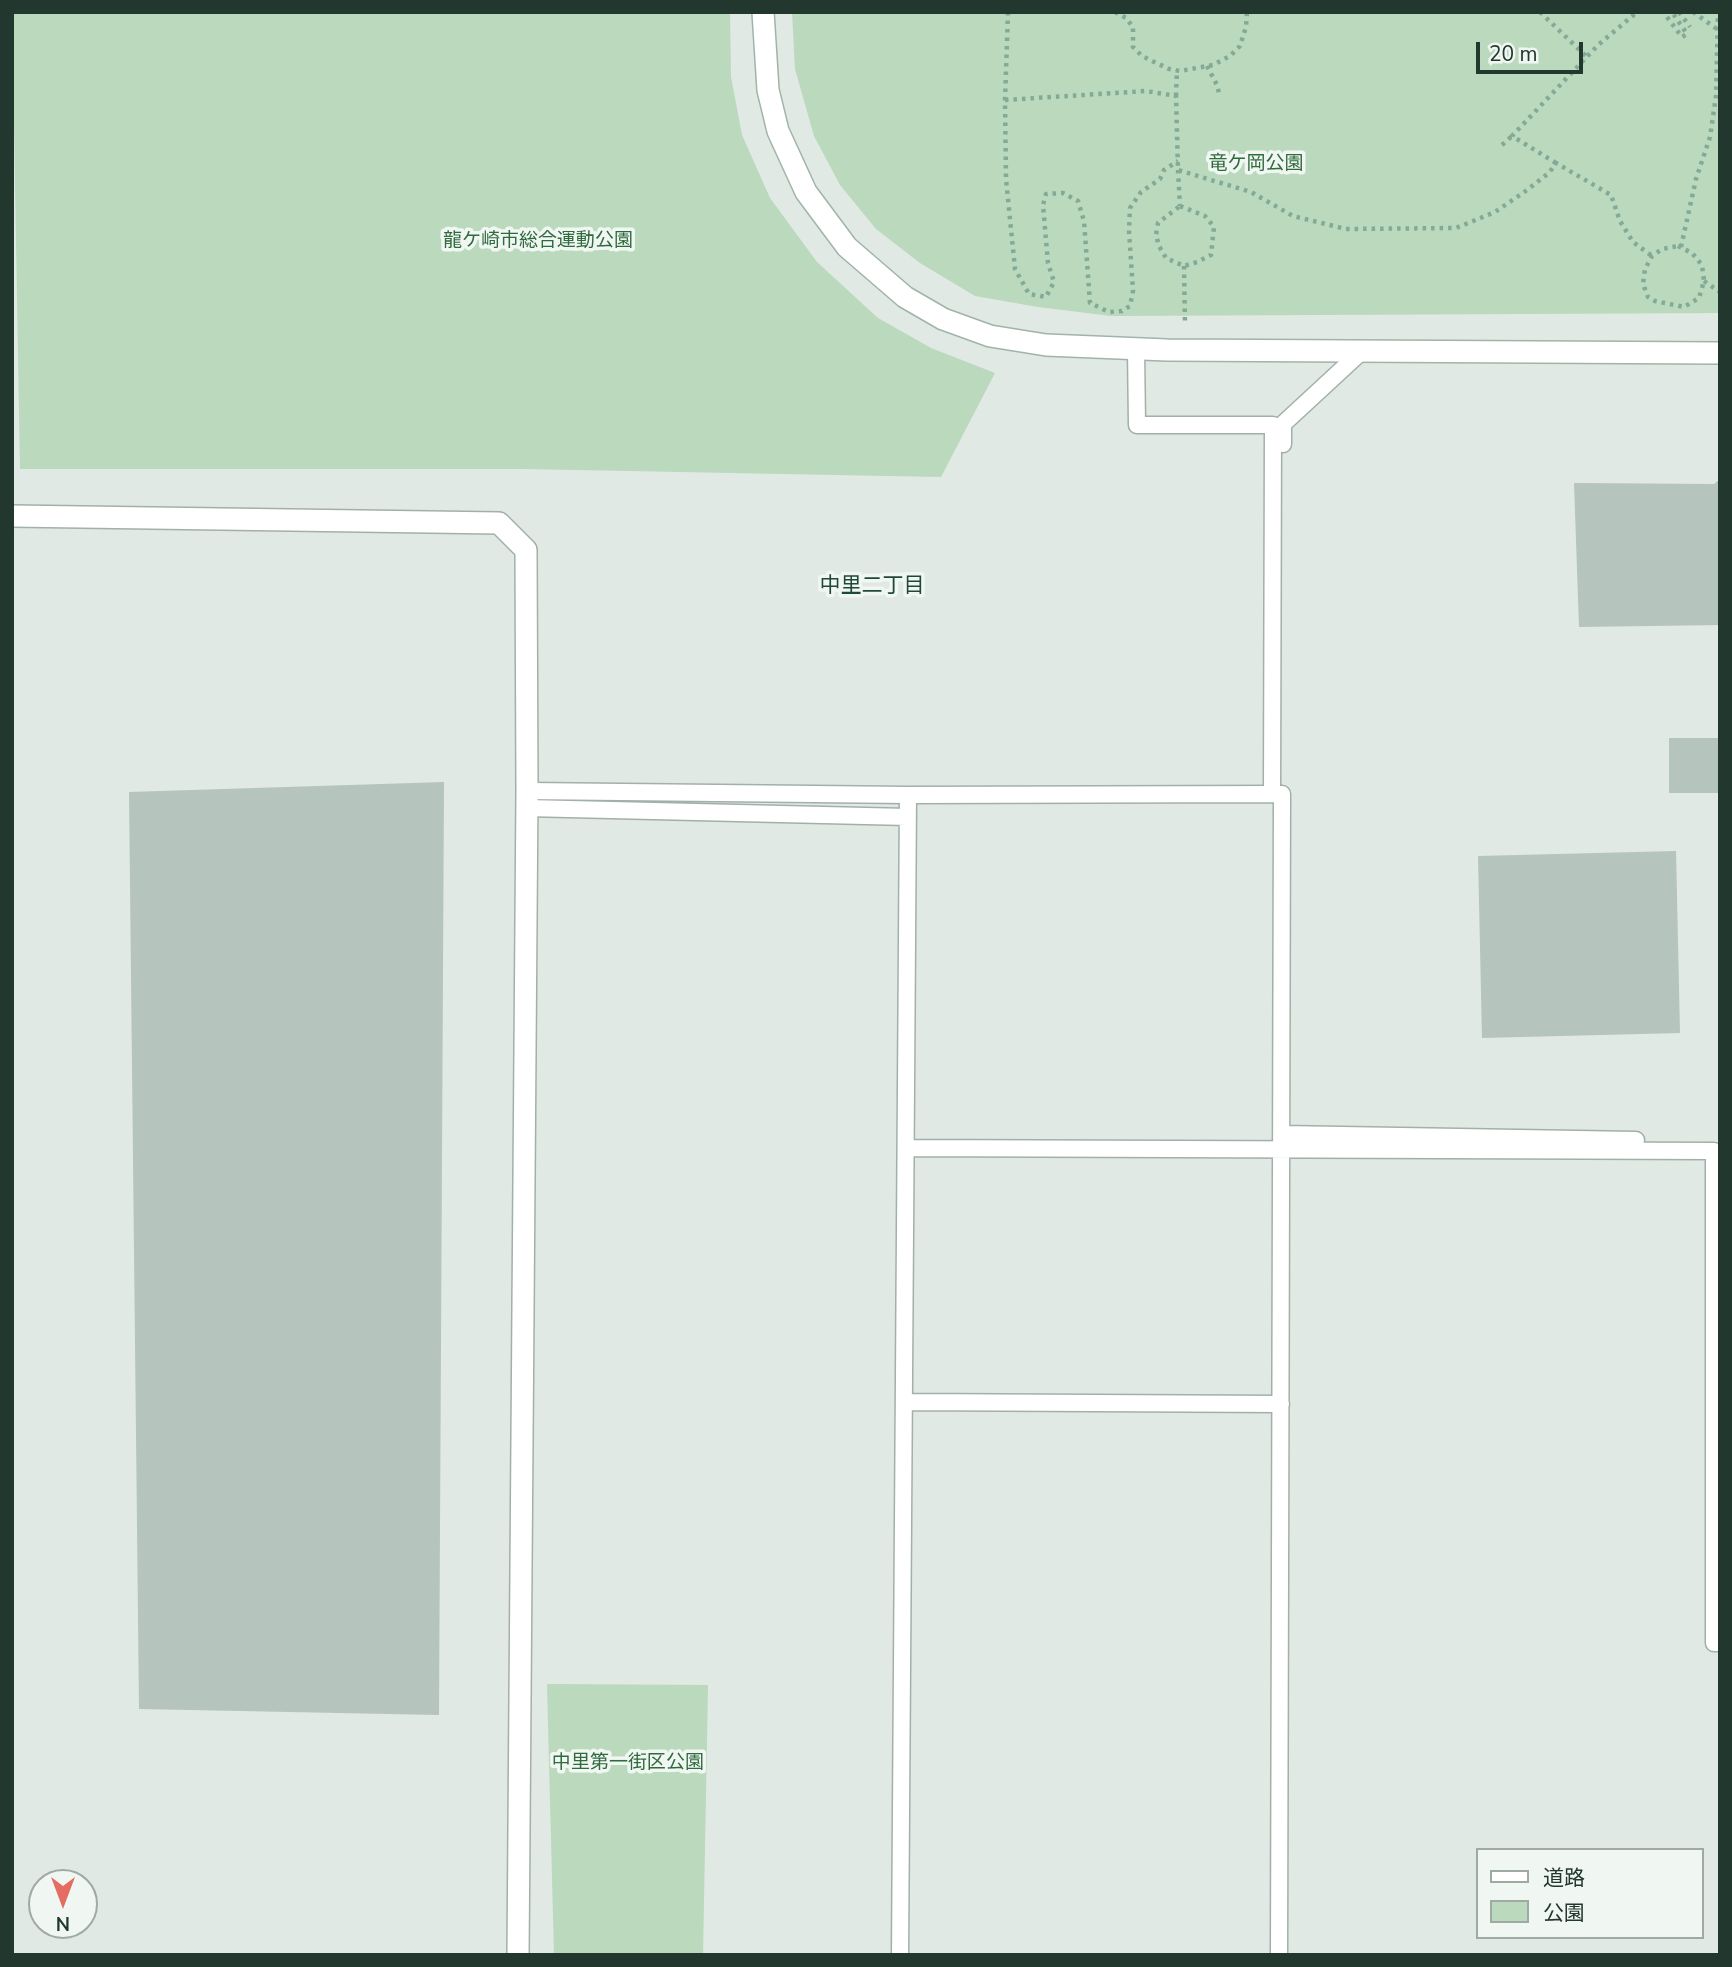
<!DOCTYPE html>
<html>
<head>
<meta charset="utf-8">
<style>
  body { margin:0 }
  #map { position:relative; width:1732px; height:1967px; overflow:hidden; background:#e0e9e3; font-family:"Nunito Sans","Noto Sans JP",sans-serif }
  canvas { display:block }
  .frame { position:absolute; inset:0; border:14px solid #22382e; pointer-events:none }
  .legend { position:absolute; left:1476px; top:1848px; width:228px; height:91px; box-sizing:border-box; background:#f0f6f2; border:2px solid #9eaaa4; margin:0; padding:9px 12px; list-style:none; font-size:21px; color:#22382e }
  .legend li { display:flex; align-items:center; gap:14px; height:35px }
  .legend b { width:35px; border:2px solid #9eaaa4 }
  .north { position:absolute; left:28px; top:1869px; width:70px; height:70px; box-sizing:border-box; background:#f0f6f2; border:2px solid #9eaaa4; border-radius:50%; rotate:180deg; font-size:19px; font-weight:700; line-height:28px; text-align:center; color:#22382e }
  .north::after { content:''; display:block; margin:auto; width:24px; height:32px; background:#e56c62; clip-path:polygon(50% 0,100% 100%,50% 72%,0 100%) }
  .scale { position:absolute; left:1476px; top:42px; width:107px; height:32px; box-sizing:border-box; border:4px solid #22382e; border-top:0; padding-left:9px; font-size:21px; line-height:24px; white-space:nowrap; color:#22382e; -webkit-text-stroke:5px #f0f6f2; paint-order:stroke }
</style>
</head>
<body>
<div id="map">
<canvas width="1732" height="1967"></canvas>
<div class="frame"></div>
<ul class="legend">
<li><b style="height:9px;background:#fff"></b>道路</li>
<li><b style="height:19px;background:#bad9bd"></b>公園</li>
</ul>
<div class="north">N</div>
<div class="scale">20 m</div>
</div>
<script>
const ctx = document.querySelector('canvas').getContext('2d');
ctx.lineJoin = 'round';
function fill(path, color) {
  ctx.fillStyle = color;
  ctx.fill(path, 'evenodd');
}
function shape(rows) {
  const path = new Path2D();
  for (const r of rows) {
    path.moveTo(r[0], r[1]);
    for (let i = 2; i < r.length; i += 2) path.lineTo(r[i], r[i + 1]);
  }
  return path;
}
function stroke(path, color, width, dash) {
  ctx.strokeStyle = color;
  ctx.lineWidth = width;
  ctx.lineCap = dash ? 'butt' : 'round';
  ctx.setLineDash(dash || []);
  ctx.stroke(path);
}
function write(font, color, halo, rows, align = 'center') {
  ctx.font = font + ' "Nunito Sans","Noto Sans JP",sans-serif';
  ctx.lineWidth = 7;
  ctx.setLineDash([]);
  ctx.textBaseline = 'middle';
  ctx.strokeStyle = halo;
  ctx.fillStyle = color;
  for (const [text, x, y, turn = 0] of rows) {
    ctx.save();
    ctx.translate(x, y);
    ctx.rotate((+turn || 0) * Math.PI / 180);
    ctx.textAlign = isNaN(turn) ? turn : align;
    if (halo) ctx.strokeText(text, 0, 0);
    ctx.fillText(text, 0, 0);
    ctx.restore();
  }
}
fill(shape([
  [12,12,730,12,731,77,742,135,770,198,817,262,878,318,931,348,995,373,941,477,524,469,20,469],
  [792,12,1720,12,1720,313,1111,316,1038,307,975,296,920,263,876,229,840,185,814,136,795,69],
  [547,1684,708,1685,703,1955,554,1955]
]), '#bad9bd');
fill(shape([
  [1720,479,1720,625,1579,627,1574,483,1714,484],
  [1669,738,1720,738,1720,793,1669,793],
  [444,782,439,1715,139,1709,129,792],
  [1676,851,1680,1033,1482,1038,1478,856]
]), '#b5c4bc');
const lane = shape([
  [1136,349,1137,425,1273,425,1272,794],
  [1283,444,1283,424,1362,351],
  [527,791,908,795],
  [526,808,908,817],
  [1282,1134,1636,1140],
  [906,1148,1714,1151,1714,1643,1720,1643],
  [906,1402,1281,1404],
  [900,1955,908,795,1282,794,1279,1955]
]);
const street = shape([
  [12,516,499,523,526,550,527,791,518,1955]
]);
const secondary = shape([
  [763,12,768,90,778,131,806,192,847,247,905,297,943,319,990,336,1046,345,1167,350,1720,353]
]);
stroke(lane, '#a3b0a9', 19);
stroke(street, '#a3b0a9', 24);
stroke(secondary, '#a0b4a9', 24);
stroke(shape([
  [1008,12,1005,100,1006,179,1015,269,1029,294,1046,297,1054,282,1048,263,1043,205,1046,194,1063,193,1078,201,1084,221,1090,303,1109,312,1122,311,1130,306,1133,291,1129,231,1130,208,1141,192,1160,179,1164,170,1178,161],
  [1115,12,1126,18,1133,27,1133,47,1142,56,1169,69,1180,71,1213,65,1230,56,1240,46,1246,27,1247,12],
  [1540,12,1587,57],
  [1679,12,1690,27],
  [1693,12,1717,29],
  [1667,17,1682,37,1687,34,1672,12],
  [1207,66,1217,85,1220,97],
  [1176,96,1177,70],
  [1005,100,1146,91,1176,96,1178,170,1251,192,1293,216,1346,229,1456,228,1495,212,1523,193,1549,173,1556,163,1611,195,1620,221,1633,242,1652,256],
  [1502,145,1512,136],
  [1556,163,1512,136,1598,45,1637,12],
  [1178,170,1180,206],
  [1180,206,1205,216,1214,227,1211,255,1197,262,1184,266,1166,258,1159,246,1156,235,1158,223,1180,206],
  [1678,246,1692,253,1702,265,1704,281,1699,298,1684,307,1655,301,1648,297,1643,284,1645,269,1652,256,1662,249,1678,246],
  [1681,247,1696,179,1710,137,1716,96,1718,12],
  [1184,266,1185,324],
  [1704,281,1720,292]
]), '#83aa97', 4.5, [3.5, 5]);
stroke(lane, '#fff', 16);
stroke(street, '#fff', 21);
stroke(secondary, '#fff', 21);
write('19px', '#306b3d', '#f0f6f2', [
  ["竜ケ岡公園",1256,164],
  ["龍ケ崎市総合運動公園",538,241],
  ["中里第一街区公園",628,1763]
]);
write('21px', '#204838', '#f0f6f2', [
  ["中里二丁目",872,587]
]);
</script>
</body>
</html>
